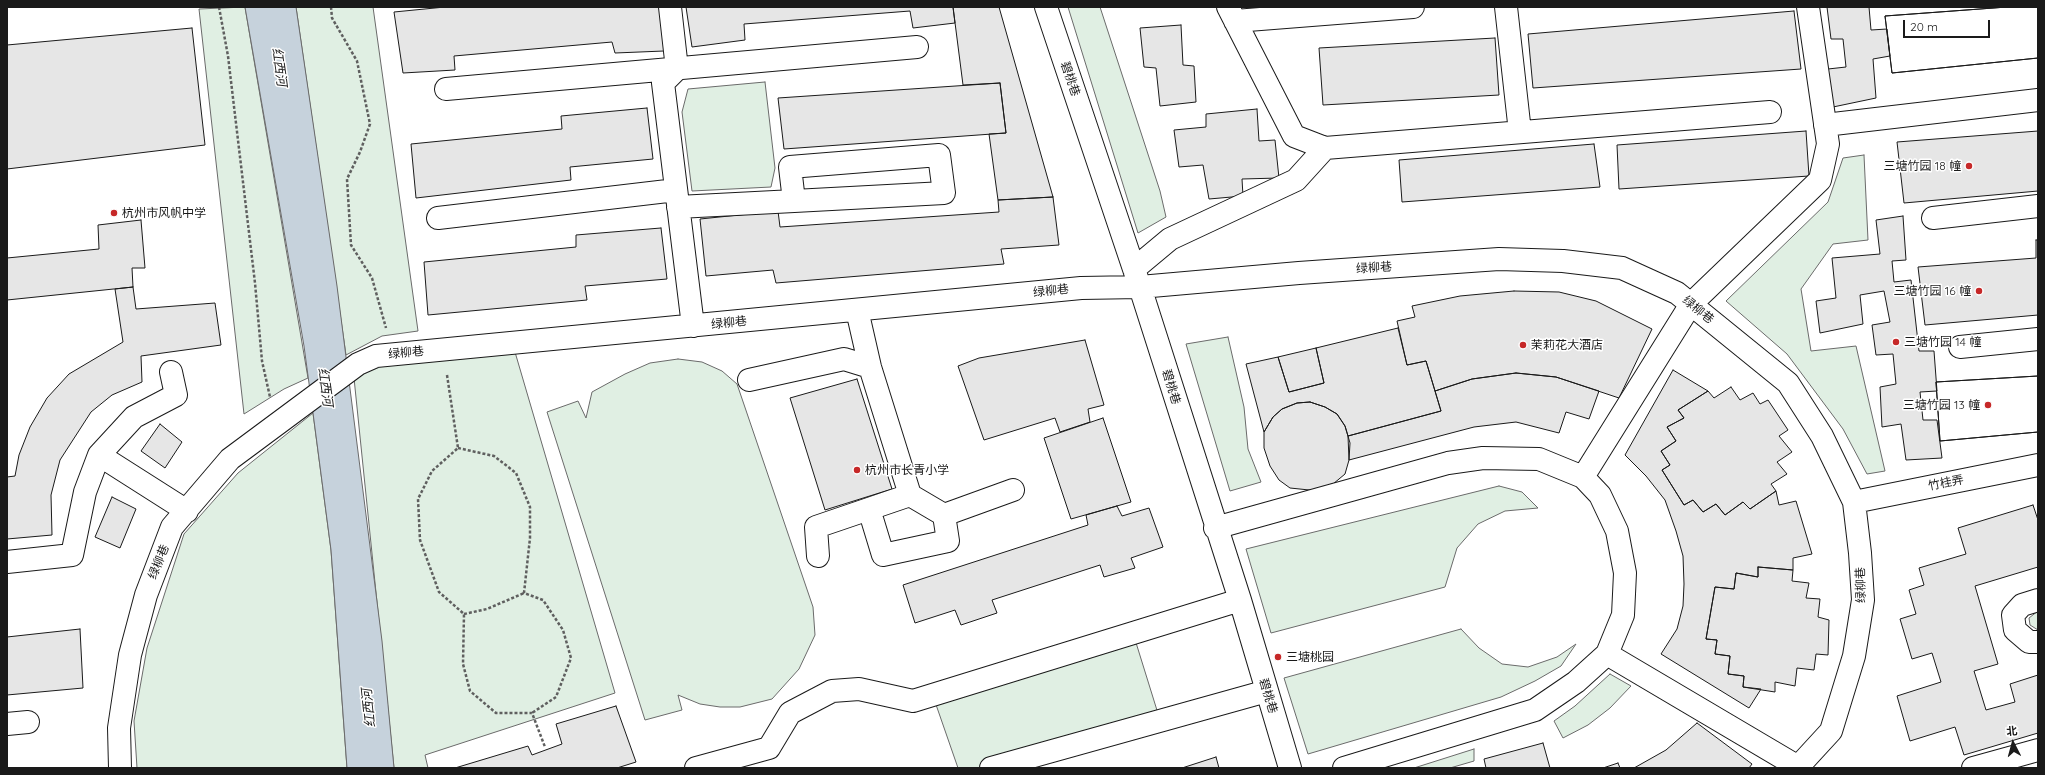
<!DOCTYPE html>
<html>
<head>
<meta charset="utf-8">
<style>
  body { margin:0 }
  #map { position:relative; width:2045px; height:775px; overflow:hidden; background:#fff; font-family:Quicksand,"Noto Sans SC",sans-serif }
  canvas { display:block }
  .frame { position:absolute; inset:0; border:8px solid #1a1a1a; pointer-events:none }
  .north { position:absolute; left:1993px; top:723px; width:40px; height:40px; -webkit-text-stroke:3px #fff; paint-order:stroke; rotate:354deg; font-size:11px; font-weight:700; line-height:16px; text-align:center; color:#1a1a1a }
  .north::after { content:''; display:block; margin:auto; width:14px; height:18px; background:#1a1a1a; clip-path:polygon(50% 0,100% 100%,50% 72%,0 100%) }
  .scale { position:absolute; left:1903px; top:20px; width:87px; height:18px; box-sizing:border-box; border:2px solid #1a1a1a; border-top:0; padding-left:5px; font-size:12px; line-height:14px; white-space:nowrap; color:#1a1a1a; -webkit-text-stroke:3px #fff; paint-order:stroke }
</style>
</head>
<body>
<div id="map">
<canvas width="2045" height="775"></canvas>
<div class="frame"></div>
<div class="north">北</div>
<div class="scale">20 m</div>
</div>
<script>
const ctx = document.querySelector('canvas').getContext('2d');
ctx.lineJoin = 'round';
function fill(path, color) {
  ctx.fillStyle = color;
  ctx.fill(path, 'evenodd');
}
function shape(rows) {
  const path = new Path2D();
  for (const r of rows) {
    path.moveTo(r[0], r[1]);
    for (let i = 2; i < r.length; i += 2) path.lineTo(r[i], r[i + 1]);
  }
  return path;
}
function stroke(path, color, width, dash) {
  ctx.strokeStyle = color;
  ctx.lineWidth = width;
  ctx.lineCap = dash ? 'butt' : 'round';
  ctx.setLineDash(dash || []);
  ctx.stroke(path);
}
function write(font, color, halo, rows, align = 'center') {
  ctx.font = font + ' Quicksand,"Noto Sans SC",sans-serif';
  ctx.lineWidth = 3;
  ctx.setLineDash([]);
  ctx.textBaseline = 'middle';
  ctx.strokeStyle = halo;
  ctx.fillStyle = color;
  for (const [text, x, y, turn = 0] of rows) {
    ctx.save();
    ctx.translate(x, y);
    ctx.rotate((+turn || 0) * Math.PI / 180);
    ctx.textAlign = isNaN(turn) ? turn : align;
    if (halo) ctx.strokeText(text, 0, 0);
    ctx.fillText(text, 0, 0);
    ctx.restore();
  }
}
const green = shape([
  [245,7,308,378,284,389,244,414,199,9,245,7],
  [296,7,373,7,418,331,382,336,346,355,296,7],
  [1068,7,1100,7,1160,191,1166,217,1138,233,1068,7],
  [765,82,775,168,771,187,692,191,682,112,688,89,765,82],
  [1864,155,1868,240,1833,244,1801,289,1811,351,1856,346,1885,471,1867,474,1843,429,1787,354,1726,301,1828,202,1843,158,1864,155],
  [1228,337,1244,407,1248,449,1261,482,1230,491,1186,344,1228,337],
  [515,352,615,693,425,755,428,768,394,768,354,378,362,366,515,352],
  [678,359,702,362,722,371,737,384,813,607,815,635,799,669,772,699,740,707,720,707,700,704,678,695,682,710,645,720,547,412,578,401,586,418,592,392,625,374,650,363,678,359],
  [313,413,331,550,347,768,137,768,134,721,147,648,184,534,238,473,313,413],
  [1499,486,1522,492,1538,508,1505,511,1478,524,1457,548,1445,587,1271,633,1246,549,1499,486],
  [2038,611,2038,630,2030,625,2029,618,2038,611],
  [1461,629,1479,648,1502,664,1528,667,1557,657,1576,644,1561,666,1535,681,1501,697,1308,754,1284,678,1461,629],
  [1133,633,1160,720,991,768,958,768,933,696,1133,633],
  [1610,674,1631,686,1610,708,1588,725,1563,738,1554,721,1575,706,1610,674],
  [1474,749,1474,761,1450,768,1414,768,1474,749]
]);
fill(green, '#e0efe3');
stroke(green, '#6a6a6a', 1);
const water = shape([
  [245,7,296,7,337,286,382,641,394,768,347,768,331,550,313,413,304,346,245,7]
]);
fill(water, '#c6d2dc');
stroke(water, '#6a6a6a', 1);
const building = shape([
  [661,7,664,51,615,53,612,42,454,56,455,70,403,73,394,12,445,7,661,7],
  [686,7,953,7,955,23,913,28,910,11,744,24,745,40,692,47,686,7],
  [953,7,999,7,1053,197,998,200,989,134,1006,133,1000,83,963,85,953,7],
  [1827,7,1869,7,1871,30,1887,29,1890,56,1873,59,1876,98,1833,107,1828,69,1846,67,1843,39,1831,39,1827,7],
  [2007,7,2038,7,2038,58,1892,73,1885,16,2007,7],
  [2007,7,2038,7,2038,58,1892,73,1885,16,2007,7],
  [1794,11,1801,69,1533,88,1528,34,1794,11],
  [1181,25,1183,65,1194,66,1196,102,1160,106,1156,68,1144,67,1140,28,1181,25],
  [192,28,205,145,7,169,7,45,192,28],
  [1495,38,1499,95,1323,105,1319,48,1495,38],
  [1000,83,1006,133,784,149,778,98,1000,83],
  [647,108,653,159,570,167,571,180,416,198,411,144,562,129,561,116,647,108],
  [1257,109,1259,141,1275,140,1279,178,1242,179,1243,196,1209,199,1203,165,1179,167,1174,130,1206,127,1206,114,1257,109],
  [1806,131,1809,176,1619,189,1617,145,1806,131],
  [2038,131,2038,191,1904,203,1897,142,2038,131],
  [1594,144,1600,187,1402,202,1399,160,1594,144],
  [1053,197,1059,245,1001,249,1004,264,776,283,773,270,706,276,700,219,778,211,780,227,999,212,998,200,1053,197],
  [1903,216,1906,260,1892,261,1894,282,1911,280,1919,351,1934,351,1937,391,1920,392,1923,420,1937,420,1942,458,1906,460,1901,424,1882,427,1880,387,1896,384,1893,354,1876,355,1872,325,1890,322,1884,291,1860,295,1863,324,1820,333,1816,301,1836,298,1832,258,1880,254,1876,220,1903,216],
  [141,220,145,268,132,268,133,287,7,300,7,258,99,249,98,225,141,220],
  [661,228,667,279,585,286,587,300,428,315,424,262,576,247,576,235,661,228],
  [2036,240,2038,240,2038,315,1925,325,1918,267,2036,258,2036,240],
  [133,287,136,309,215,303,221,345,141,356,142,382,112,395,91,412,60,460,51,495,52,535,7,539,7,477,15,476,19,455,30,427,47,398,69,374,123,342,115,289,133,287],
  [1514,291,1559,292,1596,301,1652,329,1619,398,1556,377,1516,373,1472,379,1435,391,1426,361,1407,365,1397,321,1415,317,1412,306,1460,296,1514,291],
  [1398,328,1407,365,1426,361,1441,411,1348,436,1345,426,1337,414,1325,407,1310,402,1297,403,1282,409,1273,417,1264,432,1246,364,1278,357,1289,392,1324,383,1316,348,1398,328],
  [1085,340,1104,405,1088,409,1090,422,1060,432,1055,418,984,440,958,366,979,358,1085,340],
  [1316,348,1324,383,1289,392,1278,357,1316,348],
  [1673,370,1708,391,1678,410,1684,418,1667,427,1676,441,1661,451,1670,465,1662,470,1684,505,1693,500,1703,512,1716,504,1725,515,1743,502,1750,509,1776,491,1779,505,1796,501,1812,554,1793,558,1793,570,1758,567,1758,577,1736,573,1734,589,1715,587,1706,639,1717,640,1715,654,1730,656,1728,674,1744,676,1743,687,1761,689,1749,708,1661,654,1677,629,1683,606,1684,584,1683,556,1676,531,1665,500,1646,476,1625,455,1673,370],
  [1516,373,1556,377,1599,391,1589,419,1566,412,1559,433,1516,422,1474,427,1349,460,1348,436,1441,411,1435,391,1472,379,1516,373],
  [2038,376,2038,432,1940,441,1936,382,2038,376],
  [2038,376,2038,432,1940,441,1936,382,2038,376],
  [857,379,892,489,825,510,790,398,857,379],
  [1731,387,1740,400,1753,393,1760,404,1768,400,1788,430,1779,436,1792,452,1777,462,1787,474,1771,484,1776,491,1750,509,1743,502,1725,515,1716,504,1703,512,1693,500,1684,505,1662,470,1670,465,1661,451,1676,441,1667,427,1684,418,1678,410,1708,391,1714,398,1731,387],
  [1310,402,1325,407,1337,414,1345,426,1350,443,1349,460,1345,474,1333,484,1319,491,1290,488,1279,480,1270,466,1264,448,1264,432,1273,417,1282,409,1297,403,1310,402],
  [1103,418,1131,502,1071,519,1044,438,1103,418],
  [160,424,182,442,165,468,141,451,160,424],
  [112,497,136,509,120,548,95,537,112,497],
  [2033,505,2038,520,2038,567,1975,586,1998,664,1974,671,1986,710,2015,702,2010,684,2038,675,2038,733,1964,755,1955,727,1910,741,1897,696,1941,682,1932,653,1912,659,1900,619,1916,614,1909,590,1924,585,1919,568,1966,554,1958,528,2033,505],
  [1117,506,1122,516,1149,508,1163,547,1131,558,1135,568,1104,577,1100,565,992,600,997,613,961,625,955,610,915,623,903,585,1088,525,1086,515,1117,506],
  [1758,567,1793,570,1792,581,1809,583,1806,598,1820,599,1818,617,1829,620,1828,655,1816,654,1814,670,1797,668,1795,686,1775,682,1775,692,1743,687,1744,676,1728,674,1730,656,1715,654,1717,640,1706,639,1715,587,1734,589,1736,573,1758,577,1758,567],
  [80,629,83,688,7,695,7,637,80,629],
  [616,706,636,762,617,768,455,768,528,746,532,755,562,744,556,724,616,706],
  [1697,723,1752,764,1749,768,1634,768,1666,750,1697,723],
  [1543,743,1550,768,1486,768,1484,759,1543,743],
  [1216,757,1219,768,1182,768,1216,757],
  [1618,763,1620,768,1603,768,1618,763]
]);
fill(building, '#e6e6e6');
stroke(building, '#1a1a1a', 1);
const minor = shape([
  [670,7,677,69,663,83,693,326],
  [1046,7,1140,287,1240,600,1290,768],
  [1228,7,1294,136,1325,148,1770,112],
  [1506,7,1520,132],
  [1235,21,1413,7],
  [446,89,917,47],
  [1825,125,2038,100],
  [678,207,794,201,944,193,939,155,790,167,794,201],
  [438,218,676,190],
  [1933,218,2038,206],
  [1134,269,1170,239,1296,180,1325,148],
  [857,310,870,367,910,495,944,515,1013,490],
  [1960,347,2038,339],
  [749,380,844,359,870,367],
  [99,455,187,511],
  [1583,477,1691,304,1820,180,1828,144,1808,7],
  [1854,502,2038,465],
  [869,509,883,555,948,541,944,515],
  [1215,528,1448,463,1483,458,1539,459,1583,477,1600,495,1617,531,1625,573,1623,615,1607,654,1576,682,1535,710,1344,768],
  [818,556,816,527,910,495],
  [7,562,72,555,85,492,99,455,134,417,176,395,171,372],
  [2038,600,2022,605,2013,615,2015,630,2029,642,2038,642],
  [1607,654,1800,768],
  [7,724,28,722],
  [120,768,119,728,130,655,146,595,172,527,230,459,358,364,376,356,1081,288,1140,287,1299,273,1499,259,1563,261,1622,268,1677,293,1788,383,1822,436,1854,502,1860,553,1863,600,1854,656,1831,731,1797,768],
  [696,768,769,748,790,713,832,691,859,689,913,701,1240,600],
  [991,768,1267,691],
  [1973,768,2038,750]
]);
stroke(minor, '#1a1a1a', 24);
stroke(shape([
  [219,7,228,56,255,283,262,361,270,397],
  [331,7,332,18,357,61,370,124,360,152,347,179,351,245,372,278,386,328],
  [447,375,458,448,432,471,418,499,420,540,439,592,464,614,463,664,470,691,496,713,532,713,545,747],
  [458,448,494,456,516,473,530,507,530,538,524,593,543,600,563,630,571,658,556,697,532,713],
  [464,614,487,609,524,593]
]), '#5f5f5f', 2.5, [3, 2]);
stroke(minor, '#fff', 22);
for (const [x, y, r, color] of [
  [1969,166,4,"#c62828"],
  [114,213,4,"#c62828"],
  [1979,291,4,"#c62828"],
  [1896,342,4,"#c62828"],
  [1523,345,4,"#c62828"],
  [1988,405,4,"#c62828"],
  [857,470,4,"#c62828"],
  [1278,657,4,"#c62828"]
]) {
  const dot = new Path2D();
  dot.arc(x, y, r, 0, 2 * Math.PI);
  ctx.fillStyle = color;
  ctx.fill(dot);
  stroke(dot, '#fff', 1.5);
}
write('12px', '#1a1a1a', '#fff', [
  ["碧桃巷",1070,79,71],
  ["绿柳巷",1374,268,-4],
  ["绿柳巷",1051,291,-6],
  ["绿柳巷",1698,310,39],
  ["绿柳巷",729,323,-6],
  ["绿柳巷",406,353,-5],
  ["碧桃巷",1171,387,73],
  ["竹桂弄",1946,483,-11],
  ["绿柳巷",159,562,-68],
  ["绿柳巷",1861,585,-91],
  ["碧桃巷",1268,696,73]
]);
write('12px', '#1a1a1a', '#fff', [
  ["三塘竹园 18 幢",1961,166,"right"],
  ["杭州市风帆中学",122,213],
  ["三塘竹园 16 幢",1971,291,"right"],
  ["三塘竹园 14 幢",1904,342],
  ["茉莉花大酒店",1531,345],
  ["三塘竹园 13 幢",1980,405,"right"],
  ["杭州市长青小学",865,470],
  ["三塘桃园",1286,657]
], 'left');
write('italic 13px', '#1a1a1a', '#fff', [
  ["红西河",279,67,82],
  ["红西河",325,387,82],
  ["红西河",369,708,-96]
]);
</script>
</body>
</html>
